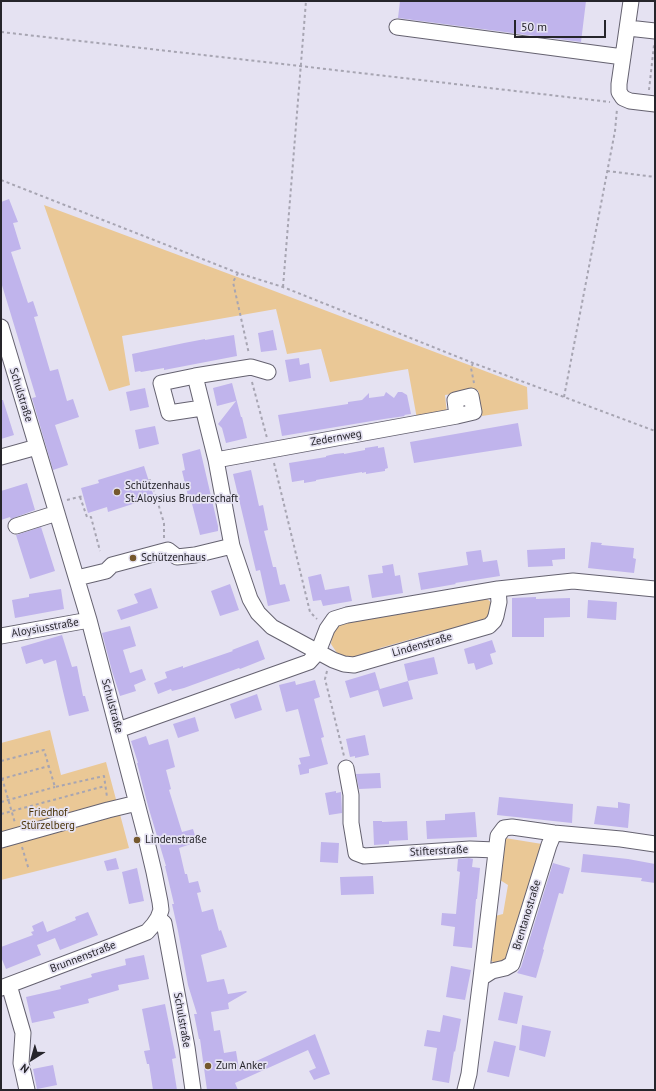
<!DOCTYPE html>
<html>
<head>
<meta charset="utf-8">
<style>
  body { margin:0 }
  #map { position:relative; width:656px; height:1091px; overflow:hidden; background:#e5e2f2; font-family:"PT Sans",sans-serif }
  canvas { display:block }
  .frame { position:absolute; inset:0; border:2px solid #26252b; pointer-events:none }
  .north { position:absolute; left:12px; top:1039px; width:40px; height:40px; -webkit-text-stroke:3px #e5e2f2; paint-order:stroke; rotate:217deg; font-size:11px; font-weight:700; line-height:16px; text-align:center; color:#26252b }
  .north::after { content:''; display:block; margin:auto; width:14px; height:18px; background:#26252b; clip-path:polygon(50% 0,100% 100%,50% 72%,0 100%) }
  .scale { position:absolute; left:514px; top:20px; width:92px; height:18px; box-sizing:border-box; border:2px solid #26252b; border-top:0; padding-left:5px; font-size:12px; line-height:14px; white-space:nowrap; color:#26252b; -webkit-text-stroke:3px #e5e2f2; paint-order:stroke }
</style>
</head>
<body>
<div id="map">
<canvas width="656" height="1091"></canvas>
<div class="frame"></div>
<div class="north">N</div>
<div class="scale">50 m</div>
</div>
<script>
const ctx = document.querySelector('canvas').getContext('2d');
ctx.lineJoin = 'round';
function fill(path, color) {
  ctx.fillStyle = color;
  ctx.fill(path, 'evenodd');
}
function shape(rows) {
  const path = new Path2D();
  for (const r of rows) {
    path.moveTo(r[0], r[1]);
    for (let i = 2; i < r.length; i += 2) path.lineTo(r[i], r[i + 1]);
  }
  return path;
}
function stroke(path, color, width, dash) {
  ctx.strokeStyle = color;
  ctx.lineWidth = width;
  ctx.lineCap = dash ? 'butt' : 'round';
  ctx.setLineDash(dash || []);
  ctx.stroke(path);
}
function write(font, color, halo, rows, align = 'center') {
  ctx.font = font + ' "PT Sans",sans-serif';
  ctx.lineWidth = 3.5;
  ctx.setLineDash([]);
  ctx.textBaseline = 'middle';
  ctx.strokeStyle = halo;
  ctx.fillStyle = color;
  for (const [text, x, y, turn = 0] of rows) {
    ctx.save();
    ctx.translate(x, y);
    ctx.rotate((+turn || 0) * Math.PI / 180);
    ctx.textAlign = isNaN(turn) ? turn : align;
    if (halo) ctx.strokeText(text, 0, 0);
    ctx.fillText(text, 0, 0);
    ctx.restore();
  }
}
fill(shape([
  [44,205,240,278,527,387,528,409,482,416,478,390,445,395,447,414,417,419,408,369,330,382,321,349,287,354,276,309,122,336,130,385,109,391],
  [482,598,487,599,492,603,493,610,487,622,439,637,433,633,380,648,375,655,356,660,339,656,331,644,332,637,334,631,338,625,343,623],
  [50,730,61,775,106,762,129,848,1,880,1,743],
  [505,838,542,844,508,958,498,964,491,961,490,950,495,916,503,914,508,885,500,880]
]), '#eac896');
fill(shape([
  [400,1,586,1,581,42,398,18],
  [9,199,18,222,13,223,21,249,11,252,28,303,33,301,38,316,34,317,50,371,58,369,67,401,73,399,79,417,55,425,68,465,53,470,32,398,36,397,1,282,1,202],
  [273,330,277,350,261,352,258,333],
  [234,335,237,356,164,370,164,368,141,372,140,371,135,372,132,354,184,343,205,339,205,340],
  [299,358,300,365,309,363,311,378,289,382,285,360],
  [232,383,241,417,242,417,247,438,226,443,222,428,218,424,236,401,217,406,213,388],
  [145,388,149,407,130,411,126,392],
  [386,392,394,398,398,392,402,392,407,395,411,414,404,415,405,416,384,419,282,436,278,415,348,404,348,402,362,400,369,393,369,398,384,396],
  [1,400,3,400,14,435,1,439],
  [518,423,522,446,464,455,458,456,414,463,410,442],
  [155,426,159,444,139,449,135,430],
  [378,446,378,448,384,447,388,468,385,469,385,471,366,474,366,472,362,473,362,472,316,480,316,481,304,483,304,480,292,482,289,463,326,457,326,456,335,454,344,453,344,454,365,450,365,448],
  [200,449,218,526,218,531,200,535,190,496,188,496,182,471,185,470,182,454],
  [144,466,154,497,108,512,107,507,88,513,81,488,99,483,98,480],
  [251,470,259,506,263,505,268,530,264,531,273,567,276,567,280,585,285,584,290,601,268,606,260,570,256,571,233,474],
  [27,483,35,510,11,519,10,517,1,520,1,491],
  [41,527,55,571,30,579,16,535],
  [591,542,602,543,601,545,634,548,633,558,636,559,634,573,588,568],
  [565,548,565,559,552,560,553,566,528,567,527,550],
  [481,550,483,562,497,560,500,576,455,583,456,584,421,590,418,573,468,565,466,552],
  [393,564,395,576,400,575,403,593,372,598,368,575,383,573,382,566],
  [321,574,325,590,349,586,352,601,323,606,321,600,313,601,308,577],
  [230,584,239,610,220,616,211,591],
  [151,588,158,608,121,620,117,610,138,603,134,594],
  [61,589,64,609,15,618,12,600,29,597,29,594],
  [536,597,536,599,570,598,570,617,544,618,544,637,512,637,512,598],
  [588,600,617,602,616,620,587,618],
  [130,626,136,646,123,650,130,673,142,669,146,680,134,685,136,691,120,696,112,671,102,633],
  [62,635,72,667,77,666,83,696,85,696,89,711,69,716,62,687,56,660,44,664,42,659,26,664,21,647],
  [258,640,265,659,240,669,239,668,184,688,172,691,171,689,158,694,154,683,167,678,165,672,183,666,183,668,233,651,232,650],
  [492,640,496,652,490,654,493,664,476,670,474,663,468,664,464,649],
  [434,657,438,674,408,681,404,664],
  [375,672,380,689,408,681,413,699,383,707,378,690,350,698,345,681],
  [315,680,320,697,314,699,324,737,321,738,328,764,309,769,309,773,300,775,298,765,301,764,299,758,310,756,298,709,286,712,279,685,295,681,296,685],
  [257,694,262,710,235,719,230,704],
  [195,717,199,731,178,738,173,724],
  [365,735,369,755,355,758,355,756,350,757,346,739],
  [146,736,149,745,168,739,175,767,166,770,171,789,169,790,182,832,193,829,197,842,179,848,185,874,187,874,189,883,198,881,201,892,197,893,202,912,213,909,219,931,221,930,227,947,201,955,207,982,224,979,228,994,246,991,247,992,228,1003,229,1009,211,1012,214,1031,220,1030,224,1053,236,1051,239,1069,315,1034,330,1074,314,1080,309,1071,316,1068,308,1050,235,1083,238,1090,207,1090,200,1039,199,1039,194,1014,197,1014,188,985,178,931,172,904,174,904,165,866,166,866,148,806,137,763,138,763,131,741],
  [380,773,381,788,359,789,356,774],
  [336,791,336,793,341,792,342,813,329,815,325,793],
  [499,797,573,804,572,823,497,815],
  [618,802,630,804,628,828,594,824,597,806,618,808],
  [475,812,477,837,427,839,426,821,445,820,445,814],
  [373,821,382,821,382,822,407,821,408,840,389,841,389,844,374,845],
  [321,842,339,843,338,863,320,862],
  [583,854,628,859,655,864,655,883,641,881,642,878,581,872],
  [116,858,119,869,107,871,104,861],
  [469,858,473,859,472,867,480,868,477,899,476,899,472,948,453,946,455,927,441,925,442,913,456,914,460,872,457,871,458,859],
  [553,863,570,868,563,894,559,893,543,949,544,950,536,978,517,973,521,967],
  [137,868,144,901,129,904,122,872],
  [373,876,374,894,341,895,340,877],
  [88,912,98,935,60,950,55,938,37,945,41,955,6,969,1,957,1,947,33,935,31,932,34,931,32,926,43,921,47,932,76,920,75,917],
  [144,955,149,979,118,985,119,990,88,999,89,1003,53,1012,55,1018,32,1023,26,997,61,989,60,986,92,977,91,974,126,965,125,959],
  [451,966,471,970,465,1000,446,997],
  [504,992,523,996,517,1024,498,1020],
  [165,1004,176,1058,172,1059,177,1090,153,1090,149,1064,147,1064,144,1051,150,1050,142,1009],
  [443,1015,461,1019,455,1052,454,1051,449,1083,432,1080,437,1048,424,1046,427,1030,440,1032],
  [522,1025,551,1031,545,1057,519,1050],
  [494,1041,516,1046,509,1077,487,1072],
  [53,1065,57,1085,37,1089,33,1069]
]), '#c0b4ec');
const minor = shape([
  [631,1,619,84,619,92,623,98,630,101,655,104],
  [397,27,623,57],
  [628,28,655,31],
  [1,327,89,620,146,838,154,872,160,902,161,910,158,918,154,924,147,932,112,946,1,988],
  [268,372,251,367,195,376,216,460,232,546,250,599,258,613,272,627,333,660,344,664,354,665,489,626,494,621,496,616,499,602,498,589],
  [195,376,161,383,169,413,202,408],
  [1,457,37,447],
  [216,460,457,416,474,412,471,396,455,400,457,416],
  [16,526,57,513],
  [77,578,106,571,112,565,168,550,177,557,195,555,232,546],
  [1,636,89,620],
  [118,730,309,662,318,652,327,629,334,619,347,615,498,589,573,581,655,589],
  [346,768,351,795,351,823,356,853,364,856,470,849,496,850],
  [1,840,108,810,137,803],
  [158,918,164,923,187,1047,193,1090],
  [481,978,492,971,505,968,512,964,549,845,554,833],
  [9,985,23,1033,21,1063,27,1090],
  [465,1090,469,1074,481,978,498,836,504,828,512,827,554,833,621,839,655,844]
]);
stroke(minor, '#656270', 17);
stroke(shape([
  [1,32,300,66,610,102],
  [649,90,654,45],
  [607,171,655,177],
  [1,180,238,273,283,287,473,363,655,431],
  [238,273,233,282,249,354],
  [283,287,306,1],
  [473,363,471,368,474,383],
  [252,382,267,438],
  [564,397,615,131,617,109],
  [274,463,310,612,317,619],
  [148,481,151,480,164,523,164,538],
  [80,497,87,517,91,517,100,551],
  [67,500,83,496],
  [327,671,325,679,344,756],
  [1,761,44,750,55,787,104,776,107,797],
  [2,778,15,823],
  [1,779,49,766],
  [1,802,55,787],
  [1,814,105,786],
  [22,847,29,870]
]), '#a7a5b2', 2, [3, 3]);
stroke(minor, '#fff', 15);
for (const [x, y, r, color] of [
  [117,492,4,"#75582c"],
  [133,558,4,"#75582c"],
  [137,840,4,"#75582c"],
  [208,1066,4,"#75582c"]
]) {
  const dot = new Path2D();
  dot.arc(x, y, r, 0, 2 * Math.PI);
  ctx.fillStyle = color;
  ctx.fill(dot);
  stroke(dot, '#e5e2f2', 1.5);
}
write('11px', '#26252b', '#e5e2f2', [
  ["Schulstraße",21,395,73],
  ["Zedernweg",336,438,-10],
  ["Aloysiusstraße",45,628,-10],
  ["Lindenstraße",422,645,-16],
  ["Schulstraße",112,706,75],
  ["Stifterstraße",439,851,-3],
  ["Brentanostraße",527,915,-73],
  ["Brunnenstraße",83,957,-21],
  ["Schulstraße",182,1020,80]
]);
write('11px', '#26252b', '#e5e2f2', [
  ["Schützenhaus",125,486],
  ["St.Aloysius Bruderschaft",125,499],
  ["Schützenhaus",141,558],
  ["Lindenstraße",145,840],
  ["Zum Anker",216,1066]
], 'left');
write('11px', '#4a3308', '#e5e2f2', [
  ["Friedhof",48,813],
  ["Stürzelberg",48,826]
]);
</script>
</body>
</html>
